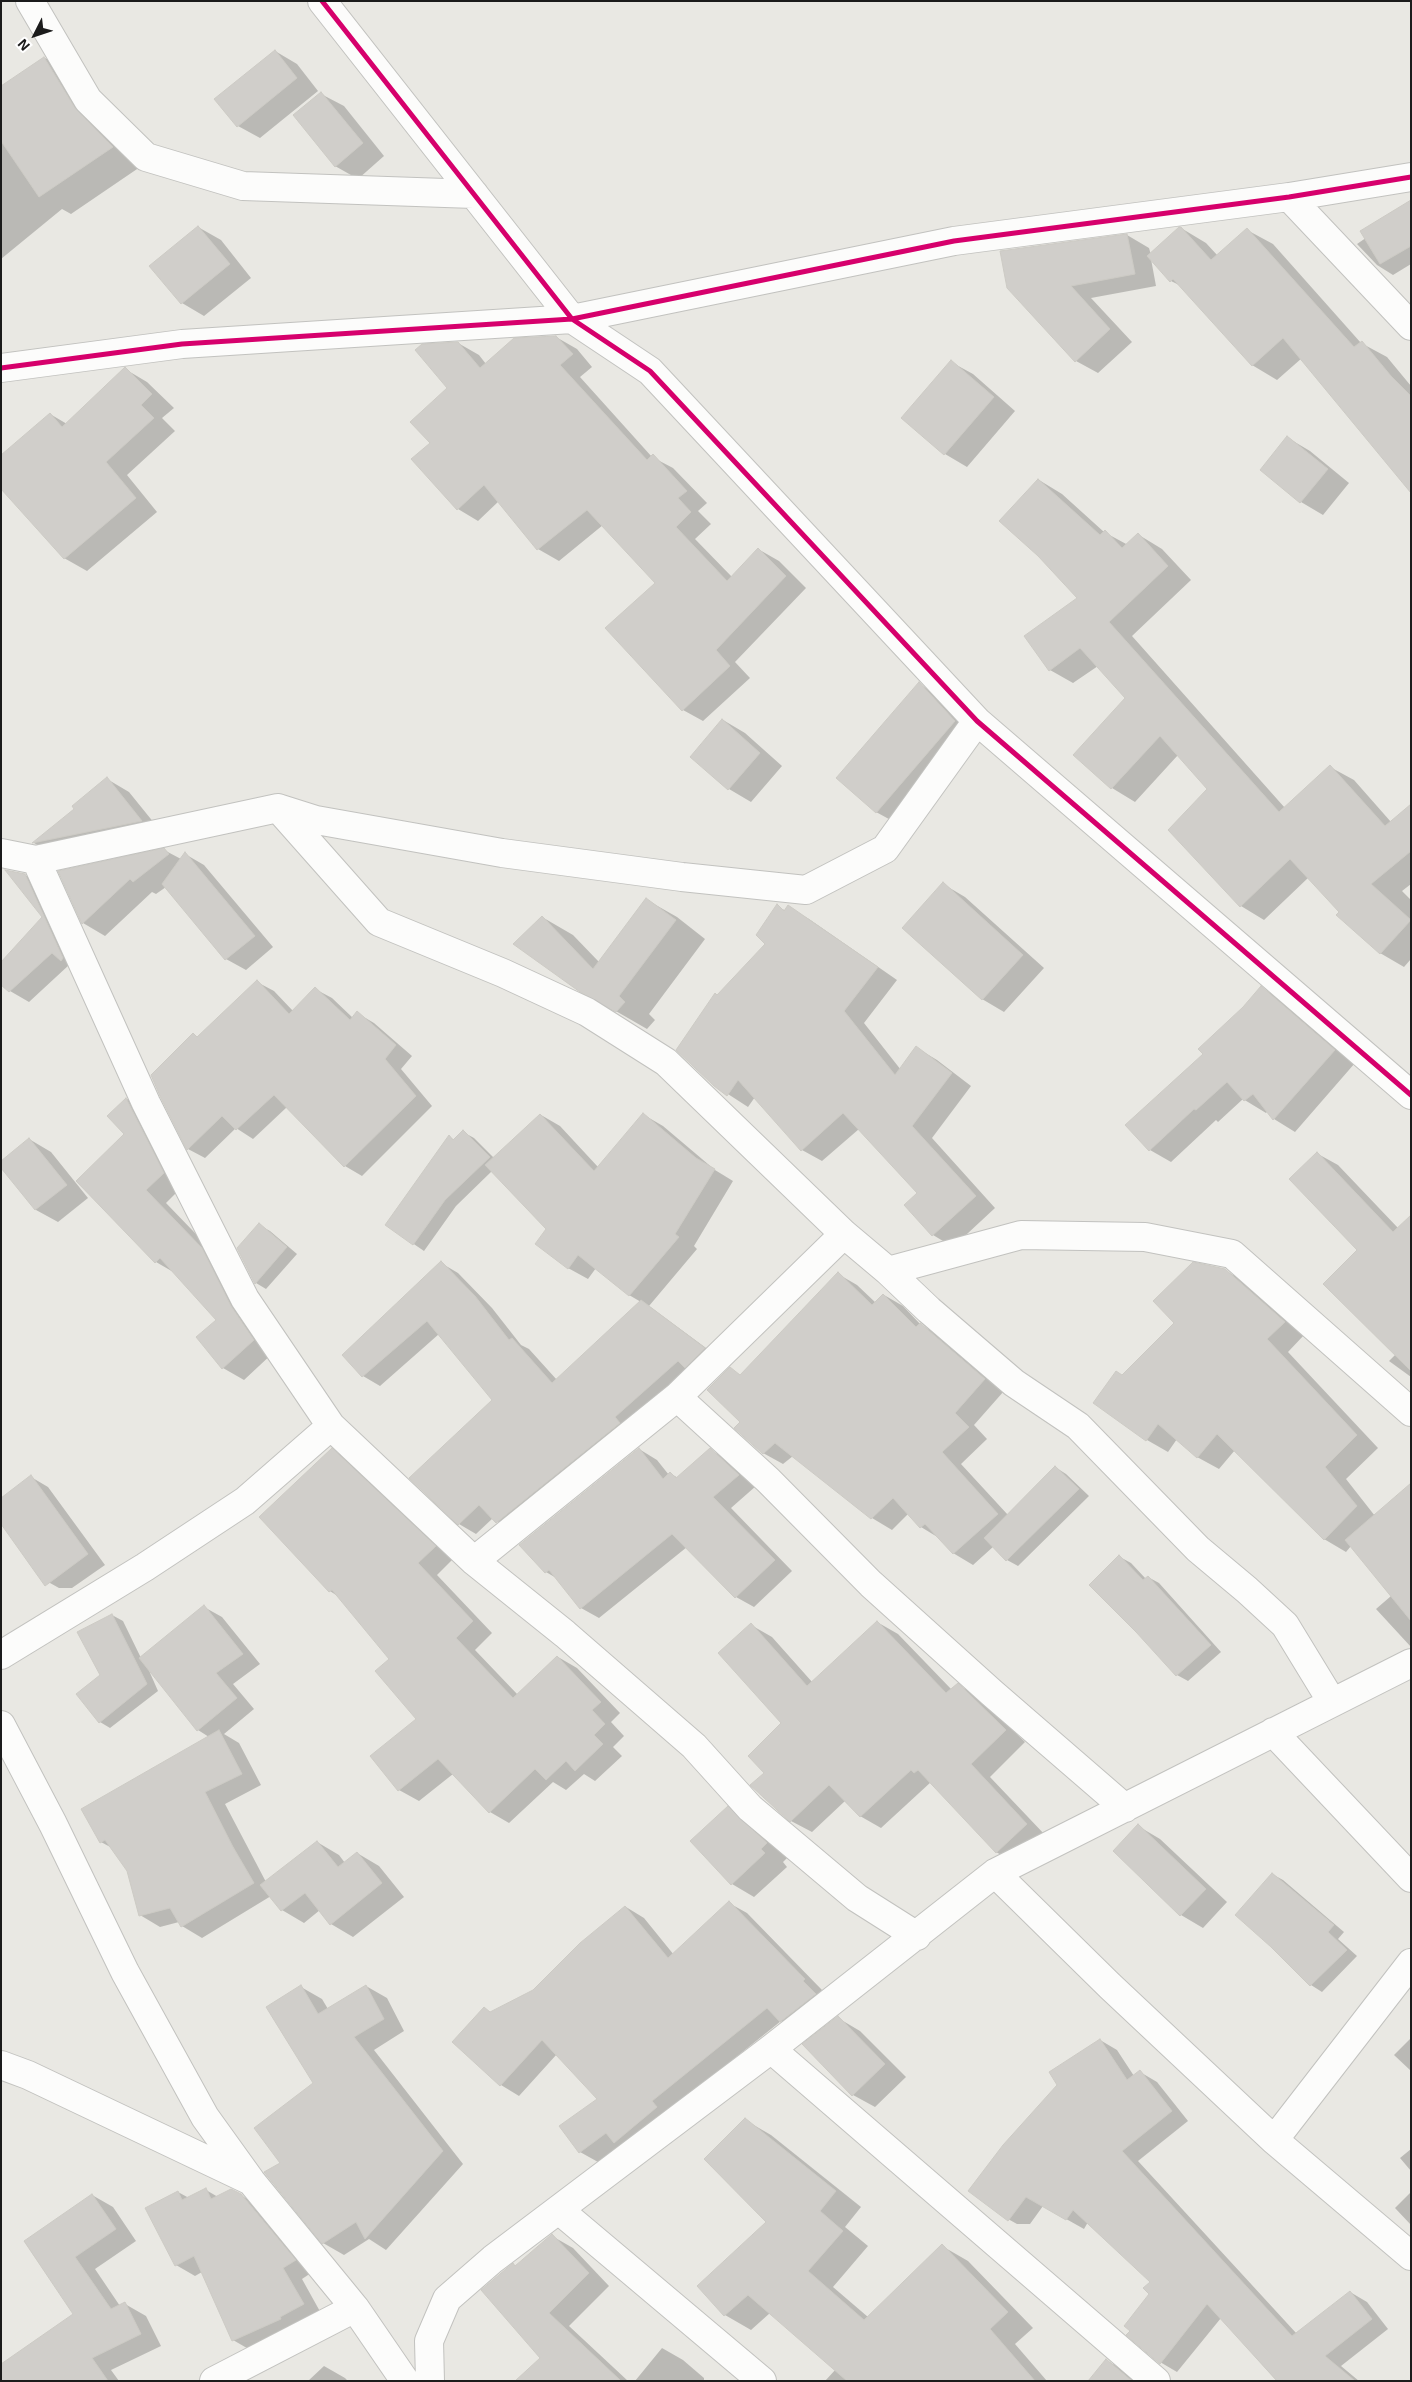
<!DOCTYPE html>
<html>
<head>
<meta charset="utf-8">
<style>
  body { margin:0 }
  #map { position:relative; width:1412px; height:2382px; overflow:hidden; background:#e9e8e3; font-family:"Exo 2",sans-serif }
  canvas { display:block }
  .frame { position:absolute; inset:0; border:2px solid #1b1b1b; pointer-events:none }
  .north { position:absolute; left:10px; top:10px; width:50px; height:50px; -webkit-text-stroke:4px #fff; paint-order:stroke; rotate:229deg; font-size:14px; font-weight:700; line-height:20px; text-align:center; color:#1b1b1b }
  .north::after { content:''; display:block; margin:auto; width:18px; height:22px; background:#1b1b1b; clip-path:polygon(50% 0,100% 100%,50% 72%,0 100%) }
</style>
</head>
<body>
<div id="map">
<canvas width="1412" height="2382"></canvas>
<div class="frame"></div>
<div class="north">N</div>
</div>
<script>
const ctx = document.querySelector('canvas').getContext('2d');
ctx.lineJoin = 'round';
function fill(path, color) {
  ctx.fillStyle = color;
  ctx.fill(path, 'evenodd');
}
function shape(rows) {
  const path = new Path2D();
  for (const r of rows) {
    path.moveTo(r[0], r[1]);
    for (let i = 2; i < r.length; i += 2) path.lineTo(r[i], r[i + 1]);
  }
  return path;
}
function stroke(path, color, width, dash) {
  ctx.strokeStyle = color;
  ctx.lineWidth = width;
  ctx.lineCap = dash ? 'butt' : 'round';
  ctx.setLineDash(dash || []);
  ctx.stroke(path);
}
fill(shape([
  [275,51,297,64,318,91,260,138,238,126],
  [45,58,75,76,143,165,71,214,62,209,1,259,1,140],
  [321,94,344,106,384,156,358,179,335,166],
  [1411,207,1411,264,1393,275,1377,265,1357,244],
  [198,227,221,240,251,278,204,316,182,303],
  [1181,228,1206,243,1218,256,1247,230,1273,244,1361,343,1387,357,1411,386,1411,491,1302,358,1277,380,1252,365,1183,287,1171,281,1151,259,1156,286,1091,298,1132,342,1098,373,1076,361,1008,287,1127,235,1149,248,1151,255],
  [556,337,577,349,592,367,580,377,652,457,673,468,707,503,698,511,711,524,695,539,732,577,758,549,779,561,806,588,735,662,750,678,703,721,683,710,657,583,603,525,559,561,538,549,499,501,478,521,458,509,432,443,448,388,458,343,479,355,486,364],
  [951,362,973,374,1015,411,967,467,945,454,903,418],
  [125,369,147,382,174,408,162,418,175,431,127,475,157,512,87,571,64,558,50,414,67,424],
  [1288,438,1310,451,1349,483,1323,515,1301,502],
  [1039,480,1062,494,1104,532,1128,545,1139,535,1162,549,1191,580,1132,636,1285,808,1330,767,1354,780,1391,822,1411,806,1411,884,1402,891,1411,900,1411,959,1404,967,1380,953,1309,877,1264,920,1241,906,1209,789,1178,755,1135,802,1112,788,1127,698,1098,666,1073,683,1050,670,1079,599],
  [919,684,941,697,977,734,898,824,876,812],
  [723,720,745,733,782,766,751,802,729,789,692,756],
  [107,779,129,792,163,834,55,855,34,843,76,809],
  [164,850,181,859,185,854,204,865,273,947,246,970,226,959,166,887,156,894,152,892,105,936,83,923,60,872],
  [25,875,44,886,69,965,29,1002,10,991,1,983,44,917],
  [943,884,965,897,1044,968,1004,1012,982,999],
  [647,900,677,917,705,939,649,1014,655,1020,647,1029,581,991,542,917,573,935,599,962],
  [777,906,786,911,788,907,809,919,897,980,864,1023,901,1070,917,1048,937,1060,971,1086,932,1138,995,1208,953,1247,933,1235,919,1193,859,1129,822,1161,802,1150,755,1097,748,1107,714,1085,767,943],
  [257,982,274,991,293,1011,315,989,332,998,353,1018,357,1013,374,1023,412,1056,401,1069,432,1106,362,1176,345,1166,287,1107,253,1139,236,1128,205,1158,188,1149,193,1034,198,1037],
  [1261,988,1283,1000,1355,1063,1295,1132,1274,1119,1268,1111,1266,1113,1243,1099,1218,1122,1216,1120,1171,1162,1150,1150,1205,1054],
  [127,1099,147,1111,184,1185,166,1203,222,1261,274,1352,244,1380,223,1368,198,1337,218,1320,175,1273,156,1262,126,1134],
  [541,1115,560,1126,598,1167,644,1115,663,1126,715,1170,733,1181,694,1246,697,1249,649,1306,721,1359,514,1532,493,1518,476,1534,459,1524,494,1400,439,1334,380,1386,363,1376,441,1263,458,1273,492,1308,521,1345,529,1349,557,1380,641,1302,629,1295,596,1268,588,1279,568,1268,548,1229,492,1171,456,1206,424,1251,386,1225,449,1137,455,1140,463,1132,474,1138,494,1158],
  [29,1139,51,1152,88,1198,58,1222,36,1210,1,1166],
  [1318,1154,1338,1165,1398,1228,1411,1230,1411,1377,1389,1361,1396,1354,1359,1250],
  [259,1225,270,1231,297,1254,266,1289,256,1283],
  [1224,1270,1246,1282,1305,1334,1288,1352,1378,1448,1346,1479,1375,1516,1411,1496,1411,1647,1376,1609,1391,1596,1351,1546,1346,1552,1324,1539,1235,1450,1219,1469,1197,1457,1177,1439,1168,1452,1147,1440,1095,1402,1176,1323],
  [838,1274,857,1285,876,1303,884,1295,903,1306,921,1325,940,1336,1004,1391,974,1425,987,1439,961,1464,1008,1515,1055,1467,1066,1474,1089,1496,1018,1566,1007,1560,994,1546,973,1565,953,1553,939,1538,921,1527,909,1513,892,1530,872,1518,793,1456,783,1464,763,1453,742,1422,730,1369,742,1376],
  [639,1449,657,1460,669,1475,670,1473,678,1478,710,1450,728,1460,756,1486,731,1508,792,1571,754,1607,736,1597,687,1547,599,1618,581,1608,558,1579,546,1572],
  [332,1450,352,1461,454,1558,437,1575,492,1633,475,1650,518,1695,558,1657,577,1668,620,1713,611,1722,624,1736,613,1747,622,1756,595,1781,584,1774,566,1790,553,1782,509,1823,490,1812,453,1774,419,1801,399,1790,418,1719,391,1660,339,1597,330,1591],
  [31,1477,48,1487,105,1565,72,1588,59,1588,41,1578],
  [1120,1557,1131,1563,1146,1579,1148,1577,1159,1583,1221,1652,1188,1681,1177,1675,1137,1631],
  [204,1607,222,1617,260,1664,233,1684,254,1709,224,1734,239,1743,261,1785,225,1804,266,1882,317,1842,339,1855,345,1863,357,1853,379,1866,404,1897,353,1937,331,1924,320,1910,304,1923,282,1910,271,1896,202,1938,182,1926,179,1922,160,1927,140,1915,128,1870,112,1848,101,1842,209,1737,198,1730,147,1666,158,1691,110,1728,100,1722,101,1675,112,1615,123,1621,141,1658],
  [877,1622,898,1634,952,1690,958,1685,978,1696,1025,1742,990,1777,1046,1836,1017,1864,996,1852,931,1782,881,1828,860,1816,845,1801,812,1832,791,1821,766,1773,783,1724,751,1625,772,1637,813,1683],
  [728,1808,750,1821,789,1856,783,1862,787,1867,754,1897,732,1884],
  [1138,1826,1160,1839,1227,1902,1203,1928,1181,1915,1114,1851],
  [1272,1874,1283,1880,1344,1932,1338,1939,1357,1956,1322,1992,1311,1985,1272,1946],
  [729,1903,747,1913,822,1990,820,1992,833,2005,799,2031,781,2021,669,2111,598,2162,580,2152,598,2099,557,2054,519,2096,501,2085,460,2048,484,2009,492,2013,533,1991,626,1907,644,1918,674,1955],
  [366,1986,387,1998,404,2031,374,2050,463,2164,386,2250,369,2239,344,2255,323,2243,282,2164,314,2083,301,1987,322,1999,328,2009],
  [838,2018,860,2031,906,2077,875,2107,853,2095],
  [1411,2038,1411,2071,1394,2055],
  [1100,2040,1117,2050,1134,2076,1140,2072,1157,2082,1188,2121,1138,2161,1297,2334,1350,2292,1367,2302,1388,2329,1341,2366,1359,2381,1277,2381,1221,2318,1177,2372,1160,2362,1131,2330,1151,2294,1151,2282,1088,2222,1084,2229,1043,2206,1030,2224,1017,2224,999,2214],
  [745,2120,771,2135,861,2207,845,2227,868,2246,833,2287,868,2317,942,2246,968,2261,1033,2328,1015,2344,1047,2381,825,2381,836,2369,770,2313,751,2330,725,2315,699,2286,768,2222],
  [1411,2149,1411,2171,1400,2158],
  [206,2190,218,2197,240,2195,260,2206,314,2271,302,2279,322,2315,252,2351,233,2340,202,2272,195,2276,176,2265,178,2192,189,2198],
  [1411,2192,1411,2225,1395,2208],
  [92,2195,113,2207,136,2241,95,2269,120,2306,125,2304,146,2316,161,2346,111,2370,119,2381,1,2381,75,2315,25,2242],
  [552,2236,573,2248,609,2286,569,2326,628,2381,516,2381,542,2358,513,2265,516,2266],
  [662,2348,683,2360,704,2378,704,2381,635,2381],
  [1106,2360,1132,2375,1139,2381,1089,2381],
  [324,2366,345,2378,348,2381,308,2381]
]), '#0003');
const building = shape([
  [275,50,297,78,237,127,214,99,275,50],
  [44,57,75,108,113,147,39,197,1,141,1,86,44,57],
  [321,92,363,143,335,167,293,115,321,92],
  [1411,200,1411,246,1380,264,1360,231,1411,200],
  [198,226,230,264,181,304,149,266,198,226],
  [1179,227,1181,227,1211,260,1247,228,1354,347,1362,341,1391,376,1411,396,1411,493,1283,338,1252,366,1173,279,1170,282,1147,256,1179,227],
  [1127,234,1135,274,1071,286,1110,329,1075,362,1007,288,1000,251,1127,234],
  [556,336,573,354,560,365,647,460,653,454,687,491,678,498,691,512,676,527,727,581,758,548,786,576,716,650,730,666,682,711,605,628,655,583,587,510,537,550,484,485,457,510,411,459,430,443,410,422,447,388,415,350,422,344,458,342,480,368,514,338,556,336],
  [951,360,994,397,944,455,901,418,951,360],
  [125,367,152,394,141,405,154,418,106,462,136,498,64,559,1,489,1,455,50,413,62,427,125,367],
  [1287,436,1328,469,1300,503,1260,470,1287,436],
  [1038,479,1100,535,1105,530,1122,548,1138,533,1168,566,1109,622,1279,812,1330,765,1385,826,1411,804,1411,851,1371,884,1411,920,1380,954,1336,915,1339,912,1290,859,1240,907,1168,830,1207,789,1160,736,1111,789,1073,755,1125,698,1080,648,1049,671,1024,636,1077,598,1038,556,999,521,1038,479],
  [919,682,955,721,876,813,836,778,919,682],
  [722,719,760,753,728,790,690,757,722,719],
  [107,777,142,821,32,843,74,809,72,806,107,777],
  [164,848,169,854,133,882,130,879,82,924,58,871,164,848],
  [185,852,255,936,225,960,162,884,185,852],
  [5,870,25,874,63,958,61,961,52,953,9,992,1,985,1,962,42,917,5,870],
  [943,882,1023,955,982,1000,902,928,943,882],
  [646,898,676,920,619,996,625,1002,616,1012,580,992,513,944,542,916,593,969,646,898],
  [777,904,784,911,788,905,878,967,844,1011,895,1075,916,1046,952,1073,912,1126,976,1196,932,1236,904,1205,917,1193,843,1113,801,1151,738,1080,727,1096,714,1086,676,1050,715,993,717,995,765,944,756,935,777,904],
  [257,980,289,1014,315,987,350,1020,357,1011,396,1045,385,1059,416,1096,344,1167,274,1095,236,1130,222,1116,187,1150,160,1096,151,1075,193,1033,197,1037,257,980],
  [1261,986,1335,1050,1273,1120,1253,1094,1244,1101,1227,1082,1196,1110,1194,1109,1149,1151,1125,1125,1203,1054,1198,1049,1243,1007,1261,986],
  [126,1098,164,1173,146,1190,202,1248,231,1306,254,1340,222,1369,196,1337,216,1320,160,1258,155,1263,76,1181,124,1134,107,1116,126,1098],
  [643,1113,696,1158,715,1169,675,1234,679,1237,629,1296,578,1255,568,1269,535,1244,546,1229,485,1165,540,1114,594,1171,643,1113],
  [463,1130,490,1157,445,1200,413,1245,385,1225,449,1135,453,1140,463,1130],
  [29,1138,67,1185,35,1210,1,1168,1,1161,29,1138],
  [1317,1152,1393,1232,1411,1215,1411,1371,1323,1284,1357,1250,1289,1179,1317,1152],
  [259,1223,287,1247,255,1284,237,1248,259,1223],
  [441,1261,475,1296,509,1340,512,1338,552,1383,641,1300,705,1348,685,1368,678,1361,615,1417,620,1423,496,1523,479,1505,458,1525,409,1478,492,1400,427,1321,362,1377,342,1355,441,1261],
  [1193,1262,1225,1269,1285,1322,1267,1339,1357,1435,1325,1467,1357,1506,1324,1540,1217,1434,1197,1458,1158,1424,1146,1441,1093,1403,1116,1371,1122,1375,1174,1323,1153,1301,1193,1262],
  [838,1272,872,1305,883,1294,916,1327,920,1323,985,1379,955,1413,969,1427,942,1452,998,1514,953,1554,925,1524,920,1528,893,1498,871,1519,775,1443,763,1454,734,1428,740,1422,707,1390,730,1367,740,1375,838,1272],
  [332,1448,436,1546,418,1563,473,1621,456,1638,513,1698,557,1656,601,1702,592,1710,605,1724,594,1735,603,1744,575,1771,566,1761,546,1780,535,1769,489,1813,438,1759,398,1791,370,1756,416,1719,375,1671,389,1659,332,1590,329,1592,259,1517,332,1448],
  [639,1448,663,1479,670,1472,676,1478,710,1448,739,1475,713,1497,775,1560,735,1598,672,1534,580,1609,549,1570,545,1573,519,1545,639,1448],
  [1055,1466,1079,1489,1006,1561,984,1538,1055,1466],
  [31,1475,88,1554,45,1586,1,1524,1,1498,31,1475],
  [1411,1483,1411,1621,1345,1540,1411,1483],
  [1119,1555,1143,1580,1148,1576,1211,1645,1176,1676,1136,1632,1089,1585,1119,1555],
  [204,1605,243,1654,216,1673,237,1698,197,1731,139,1658,204,1605],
  [112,1614,147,1684,99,1723,76,1694,100,1675,77,1632,112,1614],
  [877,1621,946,1693,958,1683,1006,1730,971,1764,1027,1824,996,1853,918,1770,914,1773,911,1770,860,1817,829,1785,790,1822,750,1785,764,1773,748,1756,781,1723,718,1653,751,1623,807,1686,877,1621],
  [219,1730,242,1774,205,1792,233,1847,254,1883,181,1927,170,1908,139,1916,127,1871,105,1840,100,1843,81,1809,219,1730],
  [728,1806,767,1843,761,1849,765,1853,731,1885,690,1841,728,1806],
  [1138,1824,1206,1889,1180,1916,1113,1851,1138,1824],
  [317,1841,338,1867,357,1852,382,1883,330,1925,305,1893,281,1911,260,1885,317,1841],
  [1272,1873,1334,1925,1328,1932,1347,1950,1310,1986,1271,1947,1235,1915,1272,1873],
  [729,1901,805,1979,803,1981,816,1994,780,2022,767,2008,652,2101,657,2107,614,2143,606,2133,579,2153,559,2126,597,2099,542,2040,500,2086,452,2042,484,2007,490,2012,533,1990,580,1943,625,1906,668,1958,729,1901],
  [301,1985,318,2014,366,1985,384,2019,354,2037,443,2151,365,2239,356,2222,322,2244,264,2172,280,2163,254,2128,313,2083,266,2007,301,1985],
  [838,2016,885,2064,852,2096,802,2044,838,2016],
  [1100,2039,1127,2080,1140,2070,1172,2111,1122,2151,1292,2336,1350,2291,1372,2319,1325,2356,1355,2381,1277,2381,1207,2304,1160,2364,1126,2335,1130,2331,1124,2326,1149,2294,1143,2288,1150,2282,1073,2210,1066,2220,1026,2197,1008,2221,968,2191,1003,2145,1057,2085,1049,2072,1100,2039],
  [745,2118,836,2191,820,2211,843,2231,808,2271,864,2320,942,2244,1008,2312,990,2329,1035,2381,847,2381,748,2295,724,2316,697,2286,766,2222,704,2159,745,2118],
  [206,2188,211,2199,231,2189,241,2194,296,2260,283,2268,304,2304,280,2317,281,2319,232,2341,194,2256,175,2266,145,2208,178,2191,182,2200,206,2188],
  [92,2194,116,2229,75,2257,111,2309,125,2302,141,2334,92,2358,108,2381,1,2381,1,2364,73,2314,24,2241,92,2194],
  [552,2234,589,2273,549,2313,621,2381,515,2381,540,2358,481,2290,513,2263,515,2266,552,2234],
  [1106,2359,1132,2381,1088,2381,1106,2359]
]);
fill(building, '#d0ceca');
stroke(building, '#cccac4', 1);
const street = shape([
  [30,1,88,100,146,157,243,186,474,194],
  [322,1,572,319,650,371,977,721,1411,1095],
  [1289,197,1411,326],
  [1,368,182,344,572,319,954,241,1289,197,1411,177],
  [278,808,379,922,503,973,587,1012,666,1062,844,1234,888,1271,929,1310,1014,1383,1078,1426,1198,1549,1247,1590,1285,1625,1332,1702],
  [1,853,36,860,278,808,316,820,502,853,682,877,806,890,885,849,977,721],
  [36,860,146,1103,245,1299,331,1426,474,1561,565,1634,694,1746,750,1808,857,1898,917,1936],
  [888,1271,1021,1235,1145,1237,1232,1254,1411,1412],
  [677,1397,768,1480,871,1584,992,1693,1125,1808],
  [474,1561,677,1397,844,1234],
  [1,1655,145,1567,245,1501,331,1426],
  [1,1725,53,1824,125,1972,205,2117,251,2181,355,2308,405,2381],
  [1273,1732,1411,1878],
  [995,1873,1110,1986,1274,2140,1411,2256],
  [771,2049,1156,2381],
  [1,2065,28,2075,249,2180],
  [1274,2140,1411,1963],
  [559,2210,762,2381],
  [214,2381,355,2308],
  [430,2381,429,2341,447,2299,493,2259,771,2049,995,1873,1411,1663]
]);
stroke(street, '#c2c2bf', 30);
stroke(street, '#fcfcfb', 28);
stroke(shape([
  [322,1,572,319,650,371,977,721,1411,1095],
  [1,368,182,344,572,319,954,241,1289,197,1411,177]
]), '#d6006c', 5);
</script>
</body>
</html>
